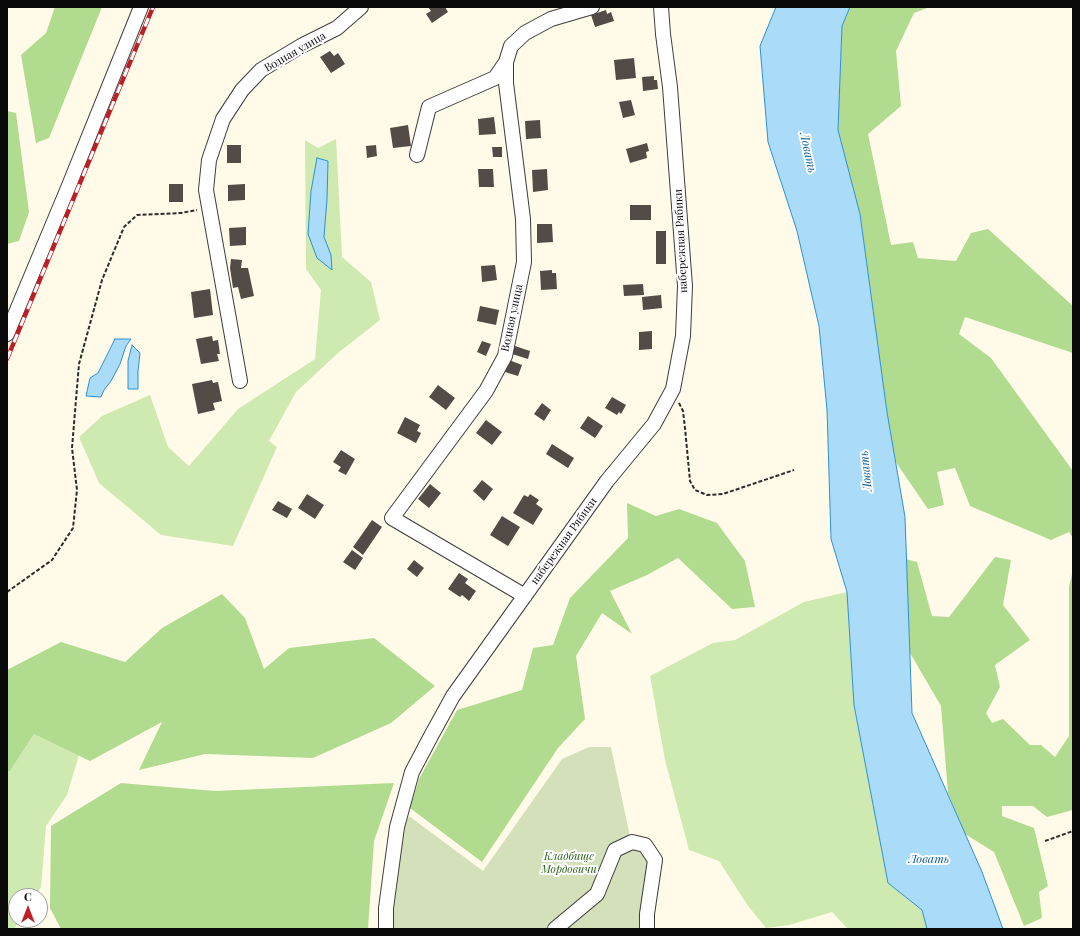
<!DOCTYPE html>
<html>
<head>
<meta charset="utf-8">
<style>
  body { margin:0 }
  #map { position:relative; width:1080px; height:936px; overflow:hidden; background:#fffbe8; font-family:"Playfair Display",serif }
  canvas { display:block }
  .frame { position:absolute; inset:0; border:8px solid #0a0a0a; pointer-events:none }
  .north { position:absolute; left:8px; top:888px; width:40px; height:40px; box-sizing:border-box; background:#fff; border:1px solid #9d9d9d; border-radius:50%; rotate:0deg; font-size:11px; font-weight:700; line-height:16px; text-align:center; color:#0a0a0a }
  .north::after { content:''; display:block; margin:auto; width:14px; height:18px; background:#be1e25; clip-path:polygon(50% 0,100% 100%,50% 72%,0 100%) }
</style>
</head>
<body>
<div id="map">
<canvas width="1080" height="936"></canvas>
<div class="frame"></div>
<div class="north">С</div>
</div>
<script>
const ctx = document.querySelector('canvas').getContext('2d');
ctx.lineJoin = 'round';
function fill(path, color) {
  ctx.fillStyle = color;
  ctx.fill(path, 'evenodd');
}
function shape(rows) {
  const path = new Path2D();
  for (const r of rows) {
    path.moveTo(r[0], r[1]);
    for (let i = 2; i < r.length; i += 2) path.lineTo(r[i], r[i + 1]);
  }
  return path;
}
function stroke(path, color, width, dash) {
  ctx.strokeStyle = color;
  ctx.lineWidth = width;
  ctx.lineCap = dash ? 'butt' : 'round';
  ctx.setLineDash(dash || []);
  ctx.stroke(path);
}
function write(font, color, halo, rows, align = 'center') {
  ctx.font = font + ' "Playfair Display",serif';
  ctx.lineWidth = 4;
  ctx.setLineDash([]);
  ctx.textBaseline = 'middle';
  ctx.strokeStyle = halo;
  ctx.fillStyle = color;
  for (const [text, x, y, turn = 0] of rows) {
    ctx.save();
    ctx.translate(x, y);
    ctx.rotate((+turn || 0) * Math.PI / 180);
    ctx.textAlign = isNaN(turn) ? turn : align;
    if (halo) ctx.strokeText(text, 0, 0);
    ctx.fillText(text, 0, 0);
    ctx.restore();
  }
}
fill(shape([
  [336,139,342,257,371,282,380,320,338,353,296,392,269,441,277,447,233,546,161,535,99,483,79,437,102,416,150,395,168,447,189,466,238,409,315,359,321,290,306,269,305,140,318,148],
  [847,592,854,705,888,883,922,910,927,929,848,929,832,912,789,925,766,928,748,906,719,861,689,850,665,760,650,676,713,643,735,640,804,602],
  [34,734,79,755,67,795,46,826,41,887,35,896,16,896,16,920,20,920,14,929,7,929,7,771,10,771]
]), '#ceeab1');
fill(shape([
  [55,7,102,7,49,138,36,143,21,55,46,33],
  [850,7,930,7,914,13,896,51,901,106,868,134,891,245,913,242,918,258,956,261,971,233,988,229,1073,306,1073,353,965,317,959,334,991,358,1073,471,1073,538,1069,532,1051,540,970,506,955,468,937,472,944,505,928,509,895,461,887,412,860,214,838,130,842,26],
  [7,111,16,113,29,212,19,241,7,244],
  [627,503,656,516,679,509,717,523,745,561,755,607,732,609,678,558,647,575,610,591,632,634,602,613,576,656,585,719,558,748,482,862,410,808,419,779,457,710,522,690,533,648,553,645,570,598,628,538],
  [995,557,1011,560,1003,605,1030,640,995,665,1000,687,986,713,992,723,1003,719,1030,745,1041,745,1055,757,1069,736,1069,587,1073,570,1073,810,1047,817,1033,806,1002,806,1002,816,1034,828,1048,886,1039,892,1042,918,1024,926,994,852,965,834,948,793,941,706,910,653,906,559,917,562,932,616,949,617],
  [222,594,245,618,264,669,289,648,374,638,435,686,391,723,313,758,205,754,139,770,162,722,90,761,34,734,10,771,7,771,7,670,61,642,125,662,162,628],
  [121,783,215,791,394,783,374,841,368,929,61,929,50,908,51,826]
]), '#b1db8f');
fill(shape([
  [589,747,611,747,632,846,642,848,651,861,643,929,391,929,402,832,409,816,483,871,562,759]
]), '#d3e0ba');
const water = shape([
  [776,7,850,7,842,26,838,130,860,214,887,412,905,517,912,713,982,872,1003,929,927,929,922,910,888,883,854,705,847,592,831,539,827,410,819,326,797,231,768,142,760,46,776,7],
  [317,158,328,161,327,199,324,237,331,255,332,270,317,258,308,234,311,191,317,158],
  [115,339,131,339,126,346,120,364,111,381,104,390,101,397,86,396,90,378,98,373,115,339],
  [132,345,140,353,138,371,138,389,128,389,128,361,132,345]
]);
fill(water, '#aadbf8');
stroke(water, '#2f90d2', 1);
fill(shape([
  [428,7,445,7,448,12,432,23,426,14,431,11],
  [606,10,607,14,611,12,614,21,595,27,591,15],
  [330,51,334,56,338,53,345,64,331,73,320,57],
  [634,58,636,78,616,80,614,60],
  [654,76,654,80,657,80,658,89,643,91,642,77],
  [631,100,635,115,623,118,619,102],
  [494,117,496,134,479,135,478,119],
  [540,120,541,138,526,139,525,121],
  [408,125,411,146,393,148,390,128],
  [647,143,649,151,646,152,647,158,630,163,626,149],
  [227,145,241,145,241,163,227,163],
  [376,145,377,156,367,158,366,146],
  [492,147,502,147,502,157,493,157],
  [478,169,493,169,494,187,479,187],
  [547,169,548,190,533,192,532,170],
  [169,184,183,184,183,202,169,202],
  [245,184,245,200,228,201,228,185],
  [630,205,651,205,651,220,630,220],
  [537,224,552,224,553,242,537,243],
  [246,227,246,245,230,246,229,228],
  [656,231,666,231,666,264,656,264],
  [231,259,242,260,241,268,248,268,254,296,241,299,238,287,233,288,230,268],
  [495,265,497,280,482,282,481,266],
  [552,270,552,273,556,273,557,289,541,290,540,271],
  [643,284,644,295,624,296,623,285],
  [210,289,213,315,194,318,191,292],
  [661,295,662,308,643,310,642,297],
  [480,306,499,310,496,325,477,321],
  [652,331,652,349,639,350,639,332],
  [212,336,213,341,218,340,220,354,217,354,219,361,201,364,196,339],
  [482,341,491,344,486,356,477,352],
  [515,346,530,351,528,359,512,354],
  [509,360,522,365,518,376,505,372],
  [212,380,213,383,218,382,222,401,213,403,215,410,198,414,192,384],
  [438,385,455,398,446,410,429,397],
  [612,397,626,405,621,414,619,412,617,415,605,408],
  [542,403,551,410,544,421,534,414],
  [588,416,603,426,595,438,580,428],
  [405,417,420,425,417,431,421,433,416,443,397,433],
  [486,420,502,432,492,445,476,433],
  [552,444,574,458,568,468,546,454],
  [341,450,355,459,346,475,338,471,341,467,333,462],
  [482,480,493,489,484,501,473,491],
  [430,484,441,493,429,508,418,499],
  [307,494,324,505,315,519,298,508],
  [530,494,539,500,536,504,543,509,533,525,513,513,524,495,528,497],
  [278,501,292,509,287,518,272,510],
  [502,516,520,527,508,546,490,535],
  [372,520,382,527,363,555,353,547],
  [352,550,363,558,355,570,343,562],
  [414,560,424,568,417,577,407,569],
  [459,573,468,579,465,583,476,591,469,601,462,595,460,597,448,589]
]), '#534b46');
const minor = shape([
  [417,155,429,107,495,78,506,62],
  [7,334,68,188,141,7],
  [240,381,206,190,209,160,223,119,242,90,261,70,301,46,337,28,361,7],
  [525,596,392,518,486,391,505,356,524,262,523,219,506,83,506,62,511,46,525,33,551,19,592,7],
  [386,929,386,908,397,827,412,772,431,736,453,696,607,481,654,424,673,389,683,336,685,286,670,87,663,34,661,7],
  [555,929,597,894,615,850,632,842,645,845,655,860,647,914,647,929]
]);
stroke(minor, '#3d3d3d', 16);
stroke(shape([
  [679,403,683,411,685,428,690,481,695,490,707,495,723,494,794,470],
  [7,592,52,560,73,528,77,490,72,448,79,364,102,280,124,227,137,215,181,213,197,210],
  [1045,841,1073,831]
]), '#2c2c2c', 2, [4, 2]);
stroke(minor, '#fff', 14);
const rail = shape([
  [7,359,153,7]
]);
stroke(rail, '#be1e25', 4.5);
stroke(rail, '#fff', 3, [9]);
write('11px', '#0a0a0a', '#fff', [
  ["Водная улица",295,52,-30],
  ["набережная Рябики",681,241,-93],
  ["Водная улица",512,318,-78],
  ["набережная Рябики",564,541,-54]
]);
write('italic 11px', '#286319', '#fff', [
  ["Кладбище",569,857],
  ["Мордовичи",569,870]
]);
write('italic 12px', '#10609f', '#fff', [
  ["Ловать",808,153,78],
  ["Ловать",866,471,-96],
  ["Ловать",929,859]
]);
</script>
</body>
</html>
